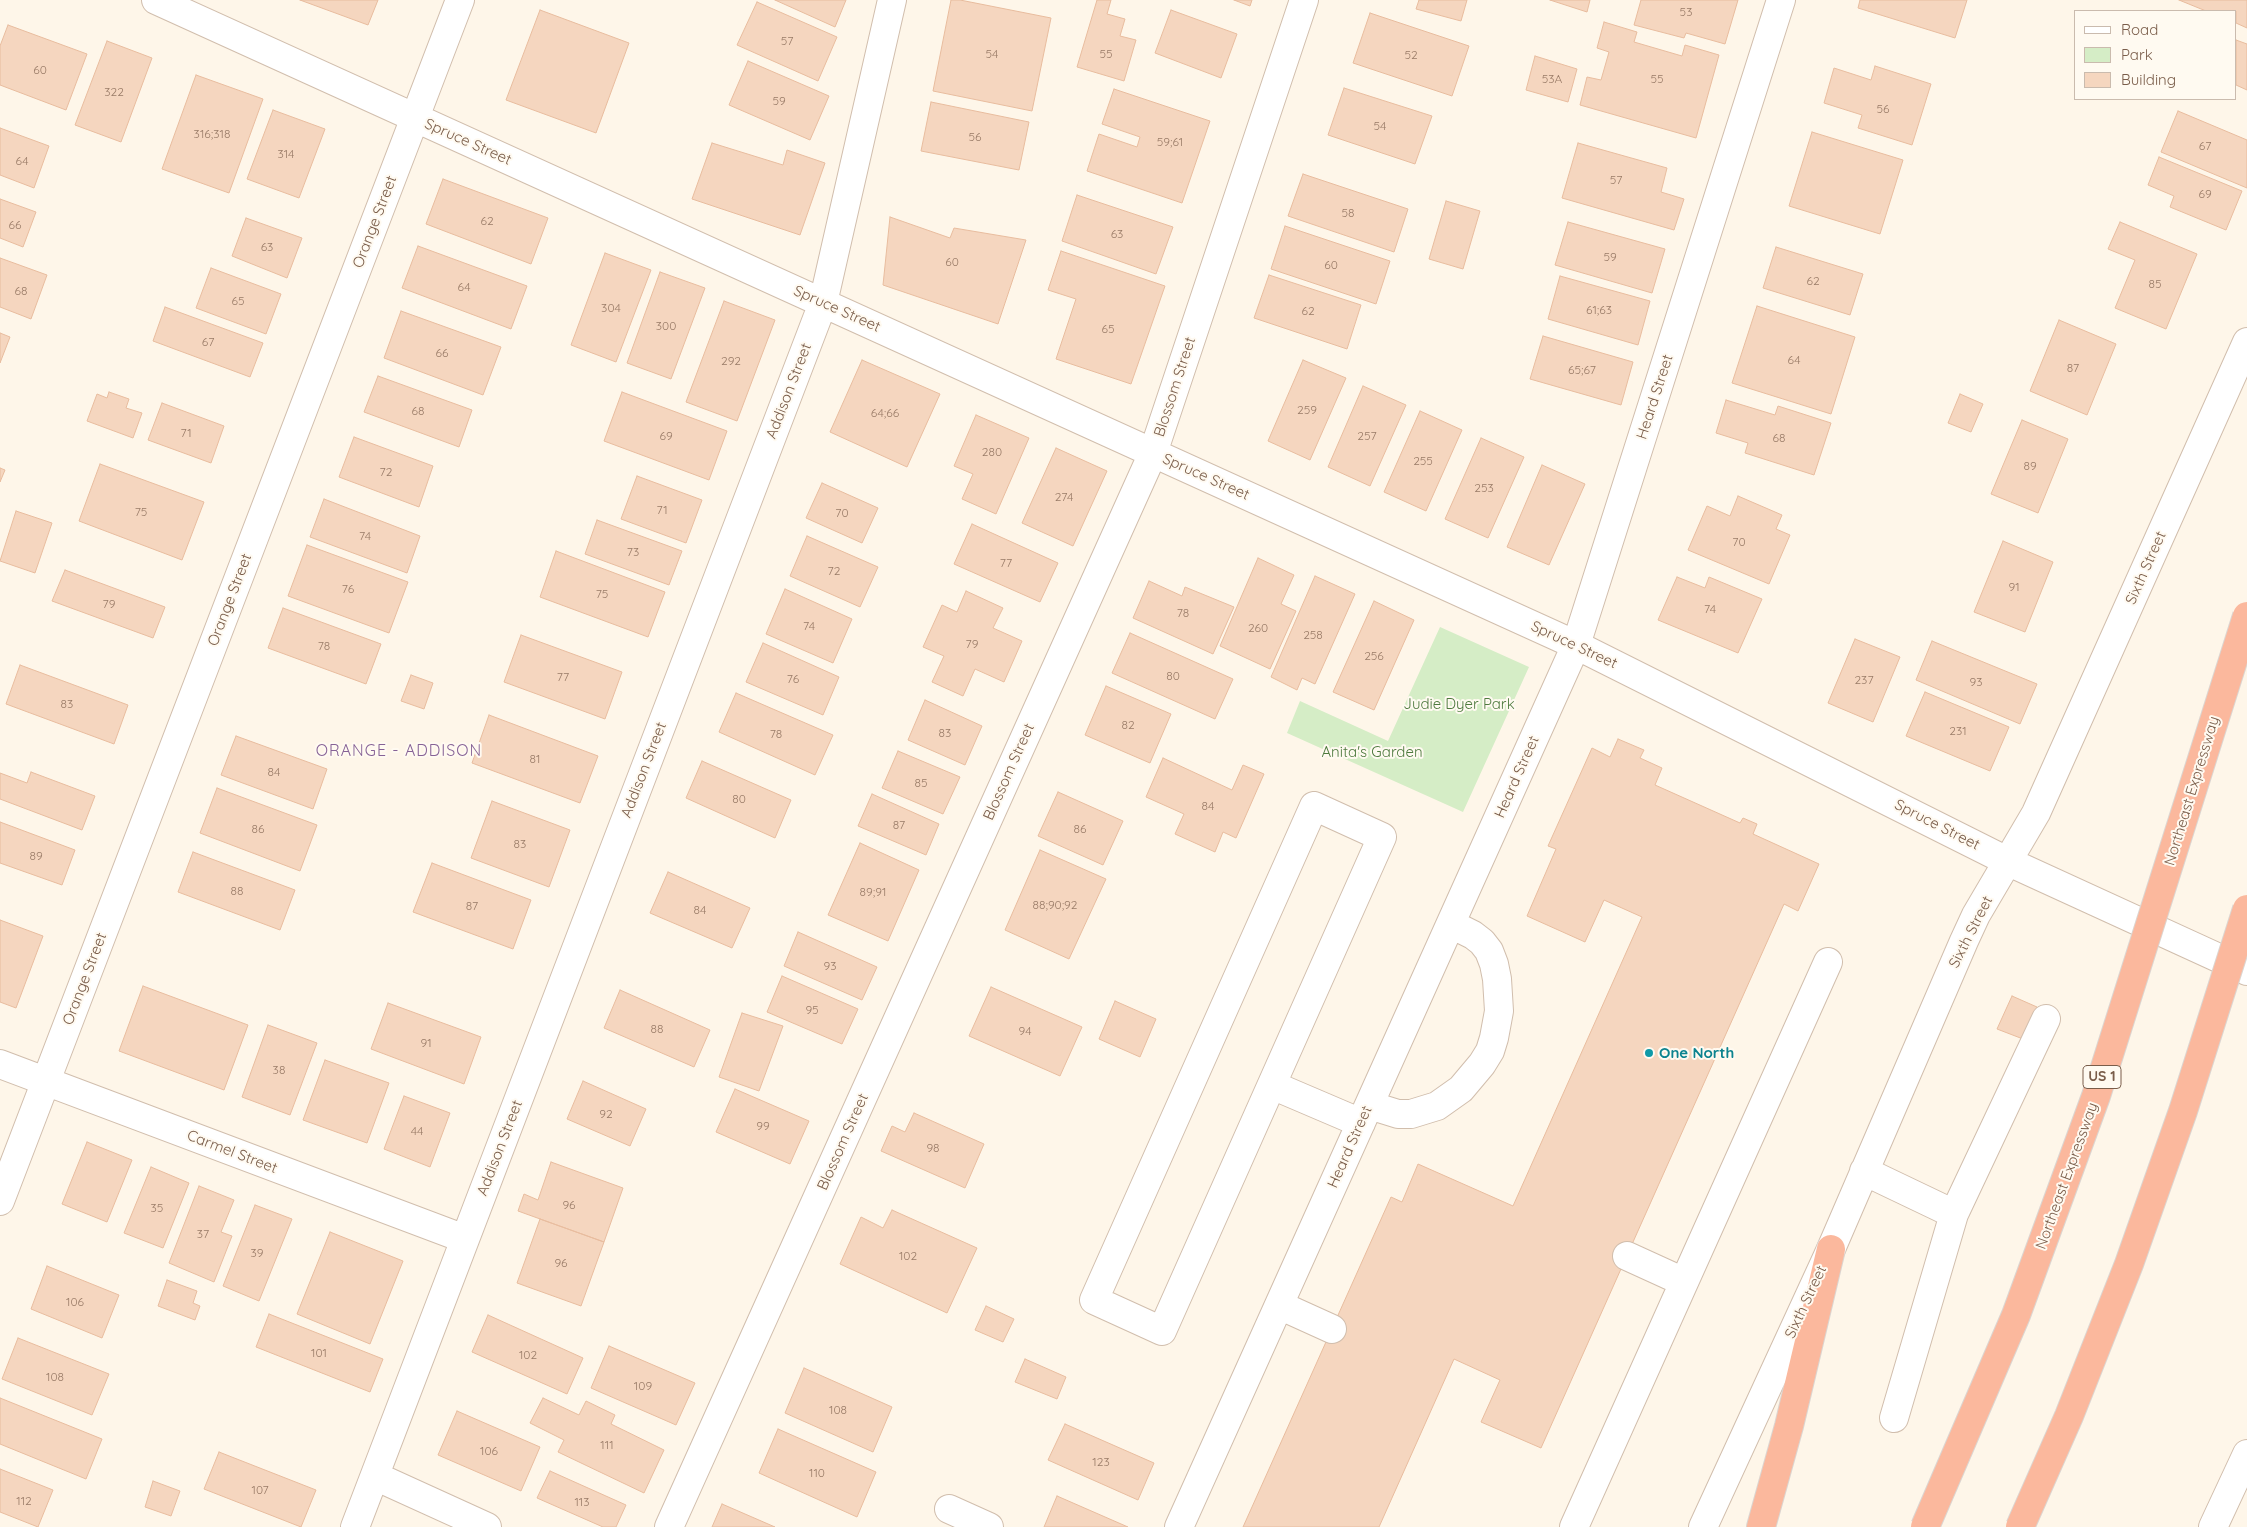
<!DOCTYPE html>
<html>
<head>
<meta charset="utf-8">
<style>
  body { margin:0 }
  #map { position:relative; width:2247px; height:1527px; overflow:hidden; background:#fef6e9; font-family:Quicksand,sans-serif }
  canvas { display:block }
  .legend { position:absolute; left:2074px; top:10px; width:162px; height:90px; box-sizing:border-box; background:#fffaf1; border:1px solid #cabbae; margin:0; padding:6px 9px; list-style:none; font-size:15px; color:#7a5d4a }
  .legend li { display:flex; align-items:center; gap:10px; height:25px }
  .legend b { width:25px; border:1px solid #cabbae }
</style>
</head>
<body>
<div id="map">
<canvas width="2247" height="1527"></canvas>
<ul class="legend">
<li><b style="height:6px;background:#fff"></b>Road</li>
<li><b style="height:14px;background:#d5edc6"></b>Park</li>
<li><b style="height:14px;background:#f5d6bf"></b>Building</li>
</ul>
</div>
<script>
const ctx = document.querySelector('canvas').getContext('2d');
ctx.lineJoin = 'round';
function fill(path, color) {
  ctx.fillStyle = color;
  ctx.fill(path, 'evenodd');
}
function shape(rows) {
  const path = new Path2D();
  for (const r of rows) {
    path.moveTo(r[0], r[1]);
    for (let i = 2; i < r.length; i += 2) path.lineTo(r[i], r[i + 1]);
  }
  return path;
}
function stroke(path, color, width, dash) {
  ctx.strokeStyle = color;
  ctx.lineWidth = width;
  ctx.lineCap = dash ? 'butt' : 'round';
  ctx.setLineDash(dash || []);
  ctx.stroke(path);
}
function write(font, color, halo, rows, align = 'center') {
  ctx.font = font + ' Quicksand,sans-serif';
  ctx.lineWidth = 4;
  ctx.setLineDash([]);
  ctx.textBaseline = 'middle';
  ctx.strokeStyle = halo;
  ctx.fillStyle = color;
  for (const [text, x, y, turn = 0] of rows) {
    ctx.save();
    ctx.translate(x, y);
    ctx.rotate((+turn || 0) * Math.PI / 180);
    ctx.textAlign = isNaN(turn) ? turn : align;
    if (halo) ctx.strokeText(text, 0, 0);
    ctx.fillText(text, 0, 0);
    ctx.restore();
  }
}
fill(shape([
  [1440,627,1529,667,1463,812,1287,733,1300,701,1388,741]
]), '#d5edc6');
const building = shape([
  [300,0,378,0,368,25,300,0],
  [775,0,846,0,835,27,775,0],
  [951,0,960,0,1051,18,1032,111,933,91,951,0],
  [1097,0,1111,0,1107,14,1125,19,1120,36,1136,40,1124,81,1077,67,1097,0],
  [1234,0,1252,0,1250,6,1234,0],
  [1419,0,1467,0,1461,21,1416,9,1419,0],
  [1550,0,1590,0,1587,12,1550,0],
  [1641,0,1738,0,1725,44,1686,33,1684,38,1634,25,1641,0],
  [1860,0,1967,0,1955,38,1858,8,1860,0],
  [2179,0,2247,0,2247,28,2236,23,2236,11,2206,11,2179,0],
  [757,2,837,37,818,81,737,45,757,2],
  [540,10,629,43,596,133,506,100,540,10],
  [1171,10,1237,34,1221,78,1155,53,1171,10],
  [1370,13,1469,46,1452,96,1353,63,1370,13],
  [1604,22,1637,32,1634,42,1682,56,1685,45,1719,55,1696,138,1580,105,1587,77,1601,80,1609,52,1597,48,1604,22],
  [8,25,87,54,66,110,0,85,0,46,8,25],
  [2236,40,2247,44,2247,90,2236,85,2236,40],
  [107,41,152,58,121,142,75,125,107,41],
  [1535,56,1577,69,1568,102,1526,90,1535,56],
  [748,61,829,96,810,140,729,105,748,61],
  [1875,66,1931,84,1912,145,1858,128,1862,115,1824,103,1834,68,1871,80,1875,66],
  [196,75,263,99,229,193,162,169,196,75],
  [1344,88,1432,116,1415,164,1328,135,1344,88],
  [1114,89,1210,121,1182,203,1087,171,1099,134,1137,147,1140,137,1102,124,1114,89],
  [931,102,1029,122,1019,170,921,151,931,102],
  [273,110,325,129,299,198,247,179,273,110],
  [2178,111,2247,140,2247,188,2161,152,2178,111],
  [0,128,49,146,34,188,0,175,0,128],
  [1812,132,1903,160,1880,234,1789,206,1812,132],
  [712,143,783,165,787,150,825,163,800,235,692,199,712,143],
  [1578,143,1667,168,1661,192,1684,199,1674,230,1562,198,1578,143],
  [2159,157,2242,191,2226,230,2170,207,2174,196,2148,185,2159,157],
  [1303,174,1408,209,1394,252,1288,216,1303,174],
  [443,179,548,218,531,264,426,224,443,179],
  [1077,195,1173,227,1156,274,1062,241,1077,195],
  [0,199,36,212,23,247,0,238,0,199],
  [1446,201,1480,211,1463,269,1429,259,1446,201],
  [890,217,950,238,954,228,1026,240,998,324,883,285,890,217],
  [246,218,302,238,287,278,232,256,246,218],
  [1568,222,1665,249,1652,293,1555,265,1568,222],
  [2120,222,2197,254,2166,329,2115,308,2135,260,2108,249,2120,222],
  [1285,226,1390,261,1376,304,1271,269,1285,226],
  [418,246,527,286,511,329,402,288,418,246],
  [1776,247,1863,274,1850,315,1763,288,1776,247],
  [1061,251,1165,286,1131,384,1056,359,1076,299,1048,290,1061,251],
  [605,253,651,270,616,362,571,345,605,253],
  [0,258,47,275,31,319,0,307,0,258],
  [211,268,281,294,266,334,196,308,211,268],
  [660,272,705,288,671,379,627,363,660,272],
  [1269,275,1361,305,1347,349,1254,318,1269,275],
  [1560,276,1650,301,1638,345,1548,319,1560,276],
  [724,301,775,320,737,421,686,402,724,301],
  [1757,306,1855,337,1831,414,1732,383,1757,306],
  [165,307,263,343,250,377,153,341,165,307],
  [401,311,501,347,483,395,384,358,401,311],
  [2059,320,2116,344,2087,415,2030,391,2059,320],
  [0,333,10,337,0,363,0,333],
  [1543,336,1633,362,1621,405,1530,379,1543,336],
  [862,360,940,394,907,467,830,432,862,360],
  [1303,360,1346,378,1310,460,1268,441,1303,360],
  [378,376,472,410,459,447,364,412,378,376],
  [1363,386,1406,405,1370,486,1328,467,1363,386],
  [109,392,129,399,126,408,142,413,133,438,87,421,97,394,107,398,109,392],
  [622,392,727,431,709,480,604,441,622,392],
  [1960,394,1983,404,1971,432,1948,423,1960,394],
  [1726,400,1775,415,1778,406,1831,423,1814,475,1745,453,1748,443,1716,433,1726,400],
  [162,403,224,426,211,463,148,440,162,403],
  [1420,411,1462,430,1426,511,1384,492,1420,411],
  [976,415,1029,438,996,514,962,499,973,474,954,466,976,415],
  [2022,420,2068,439,2038,513,1991,494,2022,420],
  [354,437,433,466,419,507,339,477,354,437],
  [1481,438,1524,457,1488,538,1445,519,1481,438],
  [1056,448,1107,471,1073,546,1022,523,1056,448],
  [100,464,204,502,182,560,79,521,100,464],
  [1542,465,1585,484,1549,565,1507,547,1542,465],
  [0,468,5,470,0,482,0,468],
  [637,476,702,500,686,543,621,519,637,476],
  [822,483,878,508,862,543,806,518,822,483],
  [1738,496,1782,515,1776,529,1790,535,1769,584,1688,550,1707,506,1730,516,1738,496],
  [324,499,420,536,407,573,310,537,324,499],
  [16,511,52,523,35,573,0,561,16,511],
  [597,520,682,551,669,585,585,554,597,520],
  [972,524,1058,563,1040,602,954,564,972,524],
  [807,536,878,567,860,607,790,576,807,536],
  [2003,541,2053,562,2025,632,1974,612,2003,541],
  [307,545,408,582,389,633,288,596,307,545],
  [556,551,665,592,648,637,540,597,556,551],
  [1258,558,1294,575,1281,604,1296,611,1270,669,1220,646,1258,558],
  [65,570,165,607,153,638,52,601,65,570],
  [1315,576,1355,594,1315,684,1302,678,1297,690,1271,677,1315,576],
  [1677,577,1705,588,1709,577,1762,599,1738,653,1658,620,1677,577],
  [1149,581,1182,596,1185,587,1234,607,1213,654,1133,618,1149,581],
  [785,589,852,619,833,663,766,634,785,589],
  [966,591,1003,608,993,628,1022,641,1004,682,975,669,963,696,932,682,944,656,923,647,942,605,957,612,966,591],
  [1374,601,1414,620,1374,710,1333,692,1374,601],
  [283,608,381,644,366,684,268,648,283,608],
  [1130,633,1233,679,1215,719,1112,673,1130,633],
  [521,635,622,672,605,719,504,682,521,635],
  [1855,639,1900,657,1873,722,1828,703,1855,639],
  [1932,641,2037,684,2020,724,1916,680,1932,641],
  [763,643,839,677,823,715,746,682,763,643],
  [20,665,128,705,114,744,6,704,20,665],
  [411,675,433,683,424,709,401,701,411,675],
  [1106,686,1171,714,1150,763,1085,735,1106,686],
  [1925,692,2009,727,1990,771,1906,736,1925,692],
  [736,693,833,735,815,775,719,732,736,693],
  [925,700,982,726,965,765,908,740,925,700],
  [489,715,598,756,580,803,472,763,489,715],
  [236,736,327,769,313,809,221,775,236,736],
  [1618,739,1644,750,1640,758,1662,768,1655,785,1740,823,1743,818,1757,824,1753,834,1819,864,1798,911,1784,904,1541,1448,1481,1422,1500,1380,1454,1359,1379,1527,1243,1527,1391,1197,1402,1202,1418,1164,1513,1206,1642,917,1604,900,1585,942,1527,916,1556,849,1548,846,1592,748,1610,757,1618,739],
  [898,751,960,777,943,814,882,788,898,751],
  [1163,758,1232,790,1243,765,1264,774,1236,838,1223,832,1215,852,1175,834,1184,814,1146,797,1163,758],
  [702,761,791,800,775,838,686,798,702,761],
  [31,772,95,796,82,830,0,799,0,773,27,783,31,772],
  [217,788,317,825,300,871,200,833,217,788],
  [1058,792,1123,821,1103,865,1038,836,1058,792],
  [872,794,939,824,926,855,858,826,872,794],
  [492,801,570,830,549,887,471,858,492,801],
  [0,822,75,850,62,885,0,863,0,822],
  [860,843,919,870,888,941,828,915,860,843],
  [1040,850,1106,879,1069,959,1005,930,1040,850],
  [193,852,295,890,280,930,178,892,193,852],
  [432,863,531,900,513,949,413,912,432,863],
  [668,872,750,908,732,948,650,913,668,872],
  [0,920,43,936,16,1008,0,1002,0,920],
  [798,932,877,967,862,1000,784,966,798,932],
  [782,976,858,1009,842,1044,767,1012,782,976],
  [143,986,248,1025,224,1090,119,1051,143,986],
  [991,987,1082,1027,1060,1076,969,1036,991,987],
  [620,990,710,1030,694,1067,604,1028,620,990],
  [2012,996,2037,1007,2023,1039,1997,1029,2012,996],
  [1115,1001,1156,1019,1140,1057,1099,1039,1115,1001],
  [388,1003,481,1037,464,1084,371,1049,388,1003],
  [742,1013,783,1026,759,1091,719,1077,742,1013],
  [268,1025,317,1043,290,1115,242,1097,268,1025],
  [325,1060,389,1083,367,1143,303,1120,325,1060],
  [583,1081,646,1109,630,1146,567,1119,583,1081],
  [735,1089,809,1121,790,1164,716,1132,735,1089],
  [404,1096,450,1113,430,1167,384,1149,404,1096],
  [914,1113,984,1144,965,1188,881,1151,892,1126,905,1132,914,1113],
  [87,1142,132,1160,107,1222,62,1204,87,1142],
  [551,1162,623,1188,604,1242,518,1211,524,1194,538,1200,551,1162],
  [151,1167,189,1183,163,1248,124,1233,151,1167],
  [199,1186,234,1200,221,1232,232,1236,214,1282,169,1263,199,1186],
  [255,1205,292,1219,259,1301,223,1286,255,1205],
  [892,1210,977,1248,947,1313,840,1264,861,1217,883,1228,892,1210],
  [540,1219,604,1242,581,1306,517,1283,540,1219],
  [330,1232,403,1261,370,1344,297,1314,330,1232],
  [47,1266,119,1295,102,1338,31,1309,47,1266],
  [167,1280,197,1291,193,1303,200,1306,195,1320,158,1306,167,1280],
  [986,1306,1014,1319,1003,1342,975,1330,986,1306],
  [269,1314,383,1359,370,1392,256,1347,269,1314],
  [488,1315,583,1358,567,1394,472,1352,488,1315],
  [18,1338,109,1374,92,1415,2,1379,18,1338],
  [609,1346,695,1383,676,1425,591,1388,609,1346],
  [1025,1359,1066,1377,1057,1399,1015,1382,1025,1359],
  [804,1368,892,1407,873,1452,785,1413,804,1368],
  [0,1398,102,1439,86,1479,0,1444,0,1398],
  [543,1398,579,1415,586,1401,615,1415,611,1424,664,1450,644,1493,558,1452,564,1440,530,1423,543,1398],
  [457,1411,540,1447,521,1491,438,1455,457,1411],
  [1065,1424,1154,1463,1138,1500,1048,1460,1065,1424],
  [778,1429,876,1472,857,1517,759,1473,778,1429],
  [219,1452,316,1490,301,1527,204,1489,219,1452],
  [0,1469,53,1490,38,1527,0,1512,0,1469],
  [550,1471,626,1505,616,1527,603,1527,537,1498,550,1471],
  [153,1481,180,1491,171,1516,145,1507,153,1481],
  [1057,1496,1128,1527,1044,1527,1057,1496],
  [722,1504,775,1527,712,1527,722,1504]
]);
fill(building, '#f5d6bf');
stroke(building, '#e8bc9e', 1);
const minor = shape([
  [156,0,1576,645,2009,862,2247,971],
  [1314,806,1382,837,1162,1331,1094,1300,1314,806],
  [0,1064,465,1239],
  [1272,1085,1361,1123],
  [1369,1105,1398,1114,1411,1114,1437,1106,1461,1089,1482,1064,1490,1051,1494,1038,1499,1011,1497,979,1494,964,1489,951,1482,942,1473,935,1451,924],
  [1864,1171,1954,1214,1894,1418],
  [0,1201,460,0],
  [1954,1214,2046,1019],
  [1627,1256,1684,1282],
  [1279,1305,1332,1329],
  [375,1476,487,1527],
  [949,1509,989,1527],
  [355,1527,823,303,892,0],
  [669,1527,1153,453,1304,0],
  [1179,1527,1576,645,1781,0],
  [1574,1527,1828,962],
  [1703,1527,1831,1249,1964,941,1976,915,2036,813,2247,342],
  [2213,1527,2247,1454]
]);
const highway = shape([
  [1761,1527,1789,1426,1831,1249]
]);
stroke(minor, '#d1bead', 30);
stroke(highway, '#dcd5d0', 30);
stroke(minor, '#fff', 28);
stroke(highway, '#fbb89d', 28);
const highwayBridge = shape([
  [1925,1527,2016,1315,2096,1096,2247,616],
  [2020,1527,2069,1416,2129,1264,2183,1111,2247,909]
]);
stroke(highwayBridge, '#dcd5d0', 30, []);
stroke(highwayBridge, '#fbb89d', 28);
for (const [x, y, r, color] of [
  [1649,1053,5,"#0f9aa8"]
]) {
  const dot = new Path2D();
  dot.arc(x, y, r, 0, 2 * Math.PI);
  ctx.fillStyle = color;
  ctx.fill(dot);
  stroke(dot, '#fffaf1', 2);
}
write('12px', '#997b67', null, [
  ["53",1686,12],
  ["57",787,41],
  ["54",992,54],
  ["55",1106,54],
  ["52",1411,55],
  ["60",40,70],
  ["53A",1552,79],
  ["55",1657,79],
  ["322",114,92],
  ["59",779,101],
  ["56",1883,109],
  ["54",1380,126],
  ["316;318",212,134],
  ["56",975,137],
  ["59;61",1170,142],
  ["67",2205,146],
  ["314",286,154],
  ["64",22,161],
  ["57",1616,180],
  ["69",2205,194],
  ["58",1348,213],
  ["62",487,221],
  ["66",15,225],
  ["63",1117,234],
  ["63",267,247],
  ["59",1610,257],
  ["60",952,262],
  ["60",1331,265],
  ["62",1813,281],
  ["85",2155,284],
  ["64",464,287],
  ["68",21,291],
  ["65",238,301],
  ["304",611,308],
  ["61;63",1599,310],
  ["62",1308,311],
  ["300",666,326],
  ["65",1108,329],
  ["67",208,342],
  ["66",442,353],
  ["64",1794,360],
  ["292",731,361],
  ["87",2073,368],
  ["65;67",1582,370],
  ["259",1307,410],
  ["68",418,411],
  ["64;66",885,413],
  ["71",186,433],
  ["69",666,436],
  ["257",1367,436],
  ["68",1779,438],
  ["280",992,452],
  ["255",1423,461],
  ["89",2030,466],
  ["72",386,472],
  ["253",1484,488],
  ["274",1064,497],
  ["71",662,510],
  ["75",141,512],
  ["70",842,513],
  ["74",365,536],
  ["70",1739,542],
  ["73",633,552],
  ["77",1006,563],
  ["72",834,571],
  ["91",2014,587],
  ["76",348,589],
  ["75",602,594],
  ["79",109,604],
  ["74",1710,609],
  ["78",1183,613],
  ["74",809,626],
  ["260",1258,628],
  ["258",1313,635],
  ["79",972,644],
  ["78",324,646],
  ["256",1374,656],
  ["80",1173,676],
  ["77",563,677],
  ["76",793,679],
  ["237",1864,680],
  ["93",1976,682],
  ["83",67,704],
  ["82",1128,725],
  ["231",1958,731],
  ["83",945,733],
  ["78",776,734],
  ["81",535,759],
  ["84",274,772],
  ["85",921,783],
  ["80",739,799],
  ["84",1208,806],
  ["87",899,825],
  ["86",258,829],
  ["86",1080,829],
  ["83",520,844],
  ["89",36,856],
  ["88",237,891],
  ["89;91",873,892],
  ["88;90;92",1055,905],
  ["87",472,906],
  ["84",700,910],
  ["93",830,966],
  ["95",812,1010],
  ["88",657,1029],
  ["94",1025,1031],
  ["91",426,1043],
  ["38",279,1070],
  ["92",606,1114],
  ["99",763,1126],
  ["44",417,1131],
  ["98",933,1148],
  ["96",569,1205],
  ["35",157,1208],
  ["37",203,1234],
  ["39",257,1253],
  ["102",908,1256],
  ["96",561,1263],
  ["106",75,1302],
  ["101",319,1353],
  ["102",528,1355],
  ["108",55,1377],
  ["109",643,1386],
  ["108",838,1410],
  ["111",607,1445],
  ["106",489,1451],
  ["123",1101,1462],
  ["110",817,1473],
  ["107",260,1490],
  ["112",24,1501],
  ["113",582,1502]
]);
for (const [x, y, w] of [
  [2102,1077,38]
]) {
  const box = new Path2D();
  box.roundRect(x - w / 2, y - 11.5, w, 23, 4);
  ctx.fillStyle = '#fffaf1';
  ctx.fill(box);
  stroke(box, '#7a5d4a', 1);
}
write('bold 14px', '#7a5d4a', null, [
  ["US 1",2102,1077]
]);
write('15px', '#7a5d4a', '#fffaf1', [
  ["Spruce Street",468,142,24],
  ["Orange Street",375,222,-69],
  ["Spruce Street",837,309,24],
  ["Blossom Street",1175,387,-72],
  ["Addison Street",789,391,-69],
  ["Heard Street",1655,397,-72],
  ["Spruce Street",1206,477,24],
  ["Sixth Street",2146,568,-66],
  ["Orange Street",230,600,-69],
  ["Spruce Street",1574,645,25],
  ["Addison Street",644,770,-69],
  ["Blossom Street",1009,772,-66],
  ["Heard Street",1517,777,-66],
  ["Northeast Expressway",2192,791,-73],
  ["Spruce Street",1937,825,27],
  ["Sixth Street",1971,932,-63],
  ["Orange Street",85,979,-69],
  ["Blossom Street",843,1142,-66],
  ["Heard Street",1350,1147,-66],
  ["Addison Street",500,1148,-69],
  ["Carmel Street",232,1152,21],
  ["Northeast Expressway",2067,1176,-70],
  ["Sixth Street",1806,1302,-65]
]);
write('15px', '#4e7a3e', '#fffaf1', [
  ["Judie Dyer Park",1459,704],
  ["Anita's Garden",1372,752]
]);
write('bold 15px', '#0d838f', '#fffaf1', [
  ["One North",1659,1053]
], 'left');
ctx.letterSpacing = '1px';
write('16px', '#866296', '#fffaf1', [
  ["ORANGE - ADDISON",399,751]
]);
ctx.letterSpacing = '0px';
</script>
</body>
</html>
